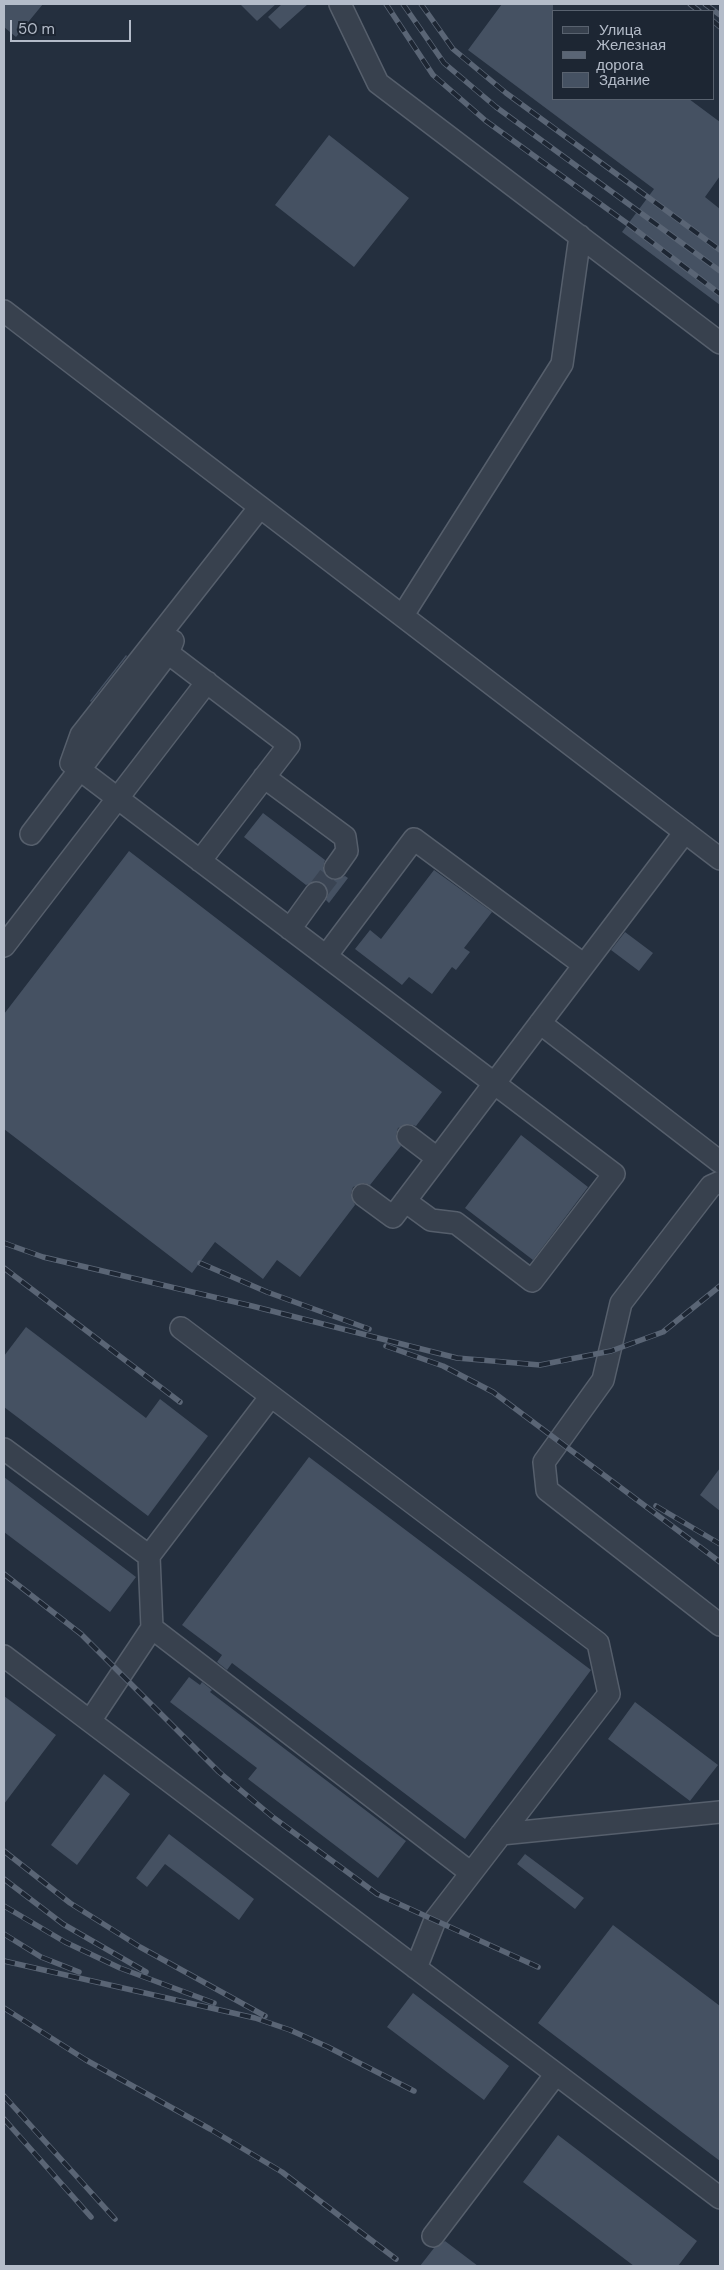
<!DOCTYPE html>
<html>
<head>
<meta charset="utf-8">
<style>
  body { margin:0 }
  #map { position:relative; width:724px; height:2270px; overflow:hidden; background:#242f3e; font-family:"DM Sans",sans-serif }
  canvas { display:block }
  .frame { position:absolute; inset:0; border:5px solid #b4bcc9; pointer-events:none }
  .legend { position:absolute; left:552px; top:10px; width:162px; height:90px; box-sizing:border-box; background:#1d2633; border:1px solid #59626f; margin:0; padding:6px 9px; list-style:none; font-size:15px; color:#b4bcc9 }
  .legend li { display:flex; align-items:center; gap:10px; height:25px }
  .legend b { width:25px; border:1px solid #59626f }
  .scale { position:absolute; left:10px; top:20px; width:121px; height:22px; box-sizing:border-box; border:2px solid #b4bcc9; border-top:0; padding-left:6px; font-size:15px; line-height:18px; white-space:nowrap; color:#b4bcc9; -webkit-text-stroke:4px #1d2633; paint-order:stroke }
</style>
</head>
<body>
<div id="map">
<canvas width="724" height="2270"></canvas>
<div class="frame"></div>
<ul class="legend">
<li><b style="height:6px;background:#38414e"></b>Улица</li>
<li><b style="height:6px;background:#5a6575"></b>Железная дорога</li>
<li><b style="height:14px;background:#455162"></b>Здание</li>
</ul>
<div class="scale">50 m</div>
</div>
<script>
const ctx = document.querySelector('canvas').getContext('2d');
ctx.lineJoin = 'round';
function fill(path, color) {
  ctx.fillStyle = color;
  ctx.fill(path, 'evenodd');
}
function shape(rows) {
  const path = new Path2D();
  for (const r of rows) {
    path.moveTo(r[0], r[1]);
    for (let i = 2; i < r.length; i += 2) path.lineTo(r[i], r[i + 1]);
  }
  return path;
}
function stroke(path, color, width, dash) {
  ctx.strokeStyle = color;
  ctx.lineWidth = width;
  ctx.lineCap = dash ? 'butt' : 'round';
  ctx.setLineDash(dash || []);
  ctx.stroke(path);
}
fill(shape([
  [4,4,43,4,16,37,4,27],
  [240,4,276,4,257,21],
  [282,4,308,4,280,29,268,17],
  [502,4,553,4,553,99,689,99,720,122,720,176,705,197,720,209,720,305,622,232,654,189,468,50],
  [329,135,409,198,354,267,275,205],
  [126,655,127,656,91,702,90,701],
  [263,813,325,860,323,867,327,878,334,880,345,876,348,878,329,903,326,900,328,894,324,883,317,881,306,885,244,837],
  [129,851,442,1092,416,1126,409,1124,398,1128,396,1135,401,1146,370,1185,364,1183,353,1187,351,1194,355,1205,300,1277,277,1260,263,1279,215,1242,192,1273,4,1129,4,1014],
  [434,870,492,912,464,948,470,952,456,970,452,967,432,994,409,977,402,985,355,949,370,930,381,939],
  [625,932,653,953,639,971,611,950],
  [521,1135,588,1187,533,1260,465,1208],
  [26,1327,146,1418,160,1399,208,1436,148,1516,4,1407,4,1356],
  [309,1457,591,1670,465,1839,232,1663,227,1670,217,1662,222,1655,182,1625],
  [720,1468,720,1511,700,1495],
  [4,1477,136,1577,110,1612,4,1532],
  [189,1677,200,1685,202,1682,212,1690,210,1692,406,1841,378,1878,248,1779,257,1768,170,1702],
  [4,1696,56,1735,4,1804],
  [635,1702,718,1765,690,1801,608,1739],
  [104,1774,130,1794,77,1865,51,1845],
  [169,1834,254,1899,239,1920,165,1864,147,1887,136,1878],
  [525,1854,584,1898,575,1909,517,1864],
  [613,1925,720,2006,720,2161,538,2023],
  [413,1993,509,2066,484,2100,387,2027],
  [558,2135,697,2241,678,2266,634,2266,523,2182],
  [445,2241,478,2266,420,2266,434,2248]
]), '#455162');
stroke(shape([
  [316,893,335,868]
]), '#3a4453', 21, [21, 11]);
const minor = shape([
  [340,4,378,83,720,343],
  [4,311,720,859],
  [260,507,81,735,71,763,614,1174,532,1281,456,1223,431,1220,405,1201],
  [403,615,562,364,580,236],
  [168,653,289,745,200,861],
  [264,777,345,837,347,851,335,868],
  [31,834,168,653,173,641],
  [290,929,316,893],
  [4,946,207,682],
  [326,956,414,839,584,965],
  [540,1023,720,1162],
  [408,1136,437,1158],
  [720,1182,711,1186,621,1303,603,1380,544,1462,547,1490,720,1625],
  [363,1195,393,1217,685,832],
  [181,1328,598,1643,609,1694,435,1920,416,1968],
  [271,1396,149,1556,152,1628,471,1873],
  [4,1449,149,1556],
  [4,1656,720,2198],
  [90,1721,152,1628],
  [501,1834,720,1812],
  [433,2236,556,2074]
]);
stroke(minor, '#565f6c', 24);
stroke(minor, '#38414e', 21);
const rail = shape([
  [386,4,433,75,486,121,628,224,720,294],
  [403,4,444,63,496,107,720,271],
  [421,4,453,49,506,93,720,250],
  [690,4,699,11],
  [705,4,720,15],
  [713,21,720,27],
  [4,1243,43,1257,252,1306,457,1358,540,1365,611,1351,663,1332,720,1286],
  [200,1263,267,1292,369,1329],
  [4,1268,180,1402],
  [386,1346,443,1366,493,1392,720,1562],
  [656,1506,720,1544],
  [4,1574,81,1634,219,1772,274,1818,377,1894,538,1967],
  [4,1851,70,1903,140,1947,265,2016],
  [4,1879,63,1924,146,1972],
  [4,1906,65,1942,120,1968,214,2003],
  [4,1934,41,1957,79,1972],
  [4,1961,255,2018,290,2030,328,2047,414,2091],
  [4,2008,86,2060,210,2129,282,2172,396,2259],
  [4,2096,115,2219],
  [4,2119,91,2217]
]);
stroke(rail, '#5a6575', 5.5);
stroke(rail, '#1d2633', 4, [11]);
</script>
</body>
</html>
